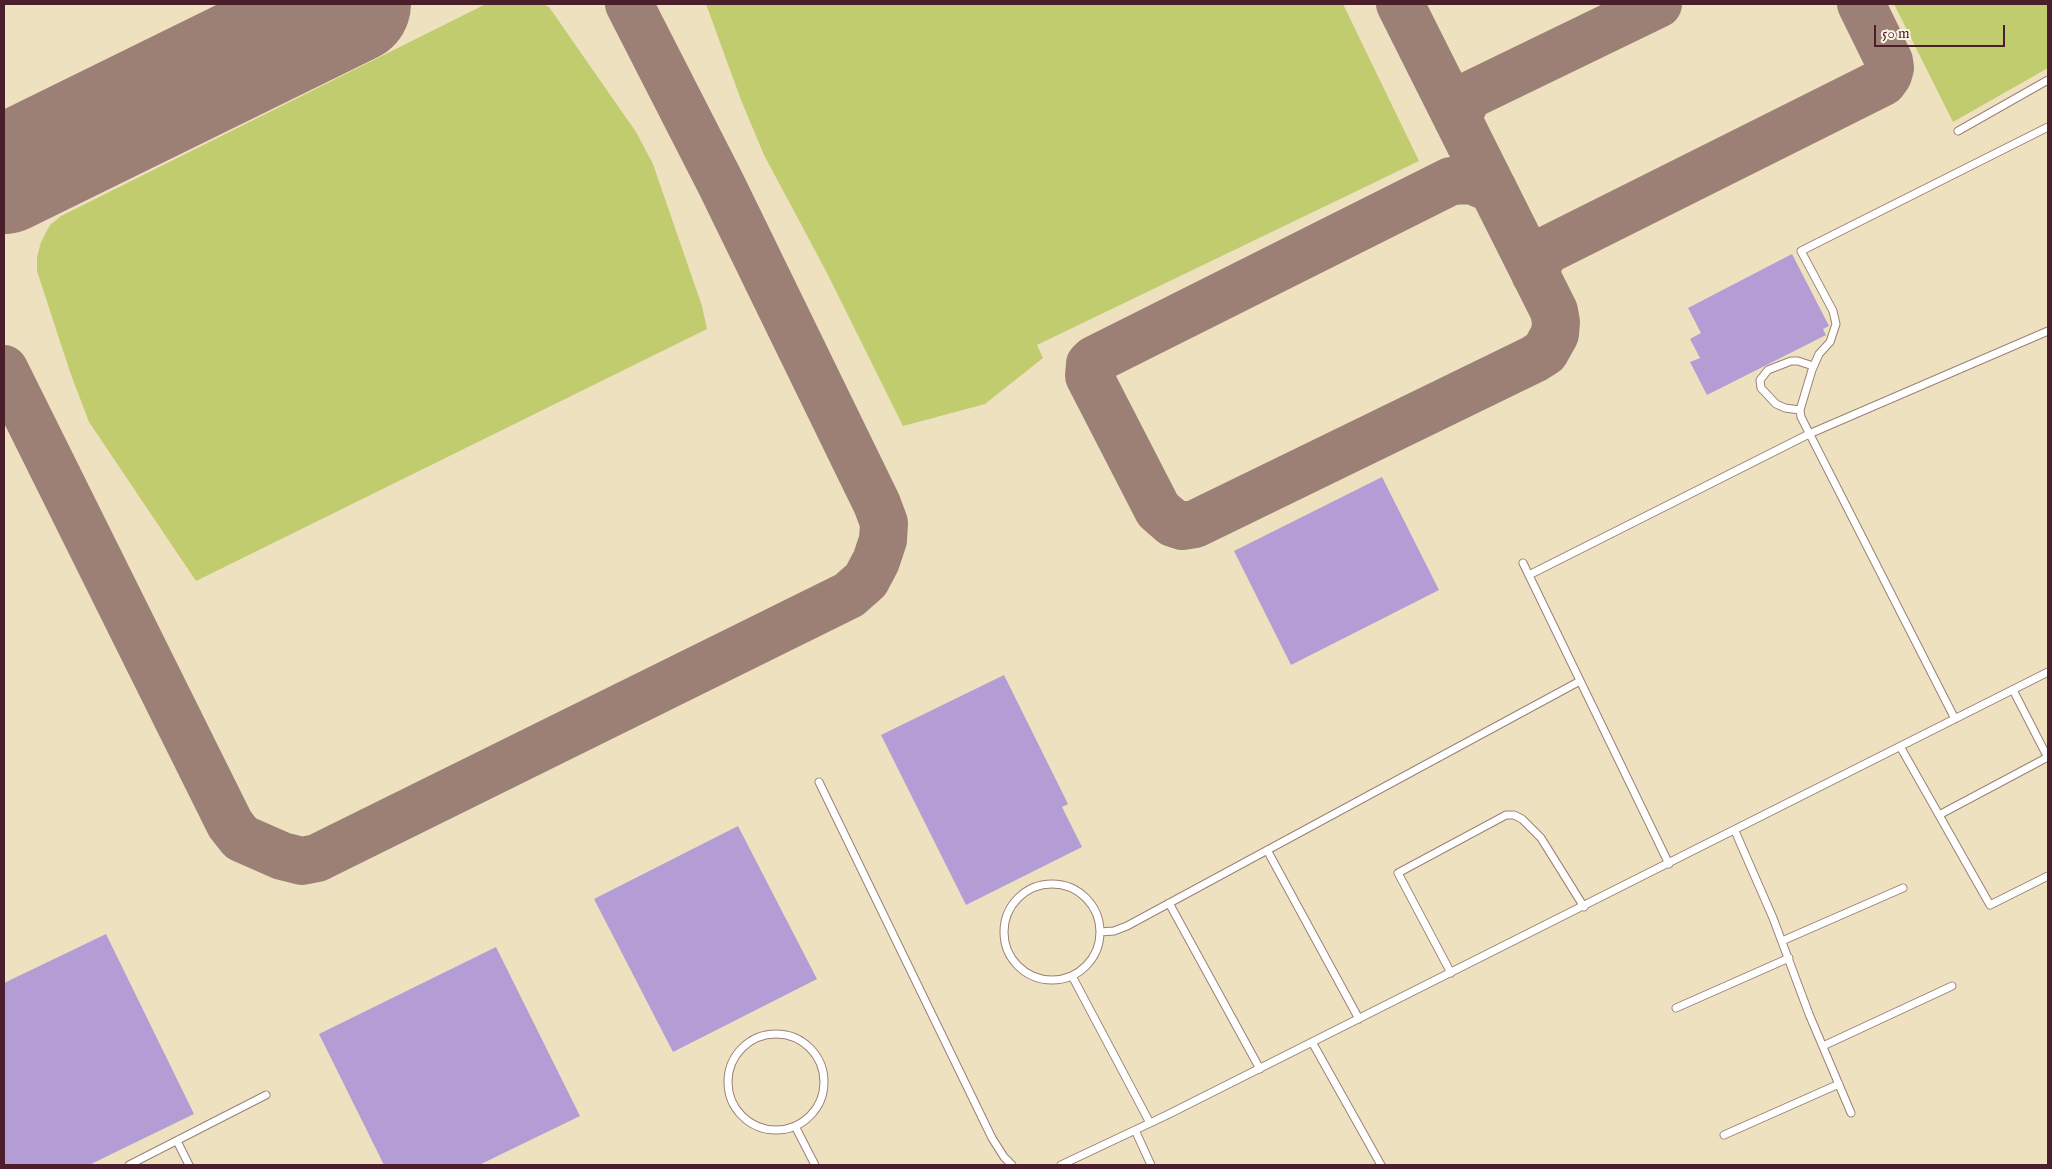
<!DOCTYPE html>
<html>
<head>
<meta charset="utf-8">
<style>
  body { margin:0 }
  #map { position:relative; width:2052px; height:1169px; overflow:hidden; background:#eee1c0; font-family:"IM FELL English",serif }
  canvas { display:block }
  .frame { position:absolute; inset:0; border:5px solid #4a1f2b; pointer-events:none }
  .scale { position:absolute; left:1874px; top:25px; width:131px; height:22px; box-sizing:border-box; border:2px solid #4a1f2b; border-top:0; padding-left:6px; font-size:15px; line-height:18px; white-space:nowrap; color:#4a1f2b; -webkit-text-stroke:4px #fcf5e5; paint-order:stroke }
</style>
</head>
<body>
<div id="map">
<canvas width="2052" height="1169"></canvas>
<div class="frame"></div>
<div class="scale">50 m</div>
</div>
<script>
const ctx = document.querySelector('canvas').getContext('2d');
ctx.lineJoin = 'round';
function fill(path, color) {
  ctx.fillStyle = color;
  ctx.fill(path, 'evenodd');
}
function shape(rows) {
  const path = new Path2D();
  for (const r of rows) {
    if (r.length === 3) {
      path.moveTo(r[0] + r[2], r[1]);
      path.arc(r[0], r[1], r[2], 0, 2 * Math.PI);
      continue;
    }
    path.moveTo(r[0], r[1]);
    for (let i = 2; i < r.length; i += 2) path.lineTo(r[i], r[i + 1]);
  }
  return path;
}
function stroke(path, color, width, dash) {
  ctx.strokeStyle = color;
  ctx.lineWidth = width;
  ctx.lineCap = dash ? 'butt' : 'round';
  ctx.setLineDash(dash || []);
  ctx.stroke(path);
}
fill(shape([
  [486,4,543,4,549,7,636,132,653,164,665,199,702,306,707,329,196,581,89,422,70,372,37,271,37,257,41,242,50,225,61,216],
  [706,4,1343,4,1419,161,1037,345,1043,358,985,404,903,426,826,271,764,155,741,100],
  [1894,4,2048,4,2048,68,1953,122]
]), '#c0cc6e');
stroke(shape([
  [1400,4,1554,311,1556,322,1555,334,1545,352,1534,359,1195,524,1182,526,1173,523,1158,510,1089,376,1090,364,1094,360,1451,181,1471,180,1493,189],
  [1457,118,1468,96,1658,4],
  [1535,274,1541,257,1545,251,1883,82,1888,75,1890,68,1889,61,1861,4],
  [4,369,230,824,241,838,282,856,302,861,317,858,849,595,866,580,876,561,883,540,884,523,877,504,721,184,629,4]
]), '#9c8076', 48);
stroke(shape([
  [4,175,352,4]
]), '#9c8076', 118);
fill(shape([
  [1792,254,1829,326,1823,329,1826,335,1707,395,1690,362,1700,358,1690,339,1701,333,1688,308],
  [1382,477,1439,590,1291,665,1234,551],
  [1004,675,1068,804,1062,807,1082,847,966,905,881,735],
  [738,826,817,979,673,1052,594,899],
  [106,934,194,1114,89,1165,4,1165,4,983],
  [496,947,580,1116,479,1165,384,1165,319,1034]
]), '#b39dd4');
const service = shape([
  [1958,131,2048,80],
  [1800,410,1785,408,1776,404,1761,388,1760,380,1768,370,1791,361,1798,361,1813,366],
  [1523,563,1669,864],
  [1529,575,1809,434,2048,331],
  [2013,690,2048,758],
  [1955,719,1801,417,1800,410,1812,370,1819,354,1830,342,1836,324,1833,311,1801,251,2048,127],
  [1901,748,1990,905,2048,876],
  [819,782,992,1138,1004,1157,1012,1165],
  [1939,815,2048,757],
  [1735,831,1773,918,1809,1014,1851,1113],
  [1267,850,1359,1019],
  [1052,932,48],
  [1169,903,1260,1069],
  [1100,932,1114,931,1127,926,1580,681],
  [1782,941,1903,888],
  [1451,973,1398,873,1506,815,1514,815,1522,819,1541,838,1584,907],
  [1072,976,1150,1123],
  [1676,1008,1789,958],
  [776,1082,48],
  [1312,1042,1381,1165],
  [1823,1046,1952,986],
  [795,1126,815,1165],
  [1135,1130,1151,1165],
  [1724,1135,1839,1084],
  [177,1141,189,1165],
  [129,1165,266,1095],
  [1061,1165,1167,1115,2048,672]
]);
stroke(service, '#9c8076', 9);
stroke(service, '#fff', 7);
</script>
</body>
</html>
